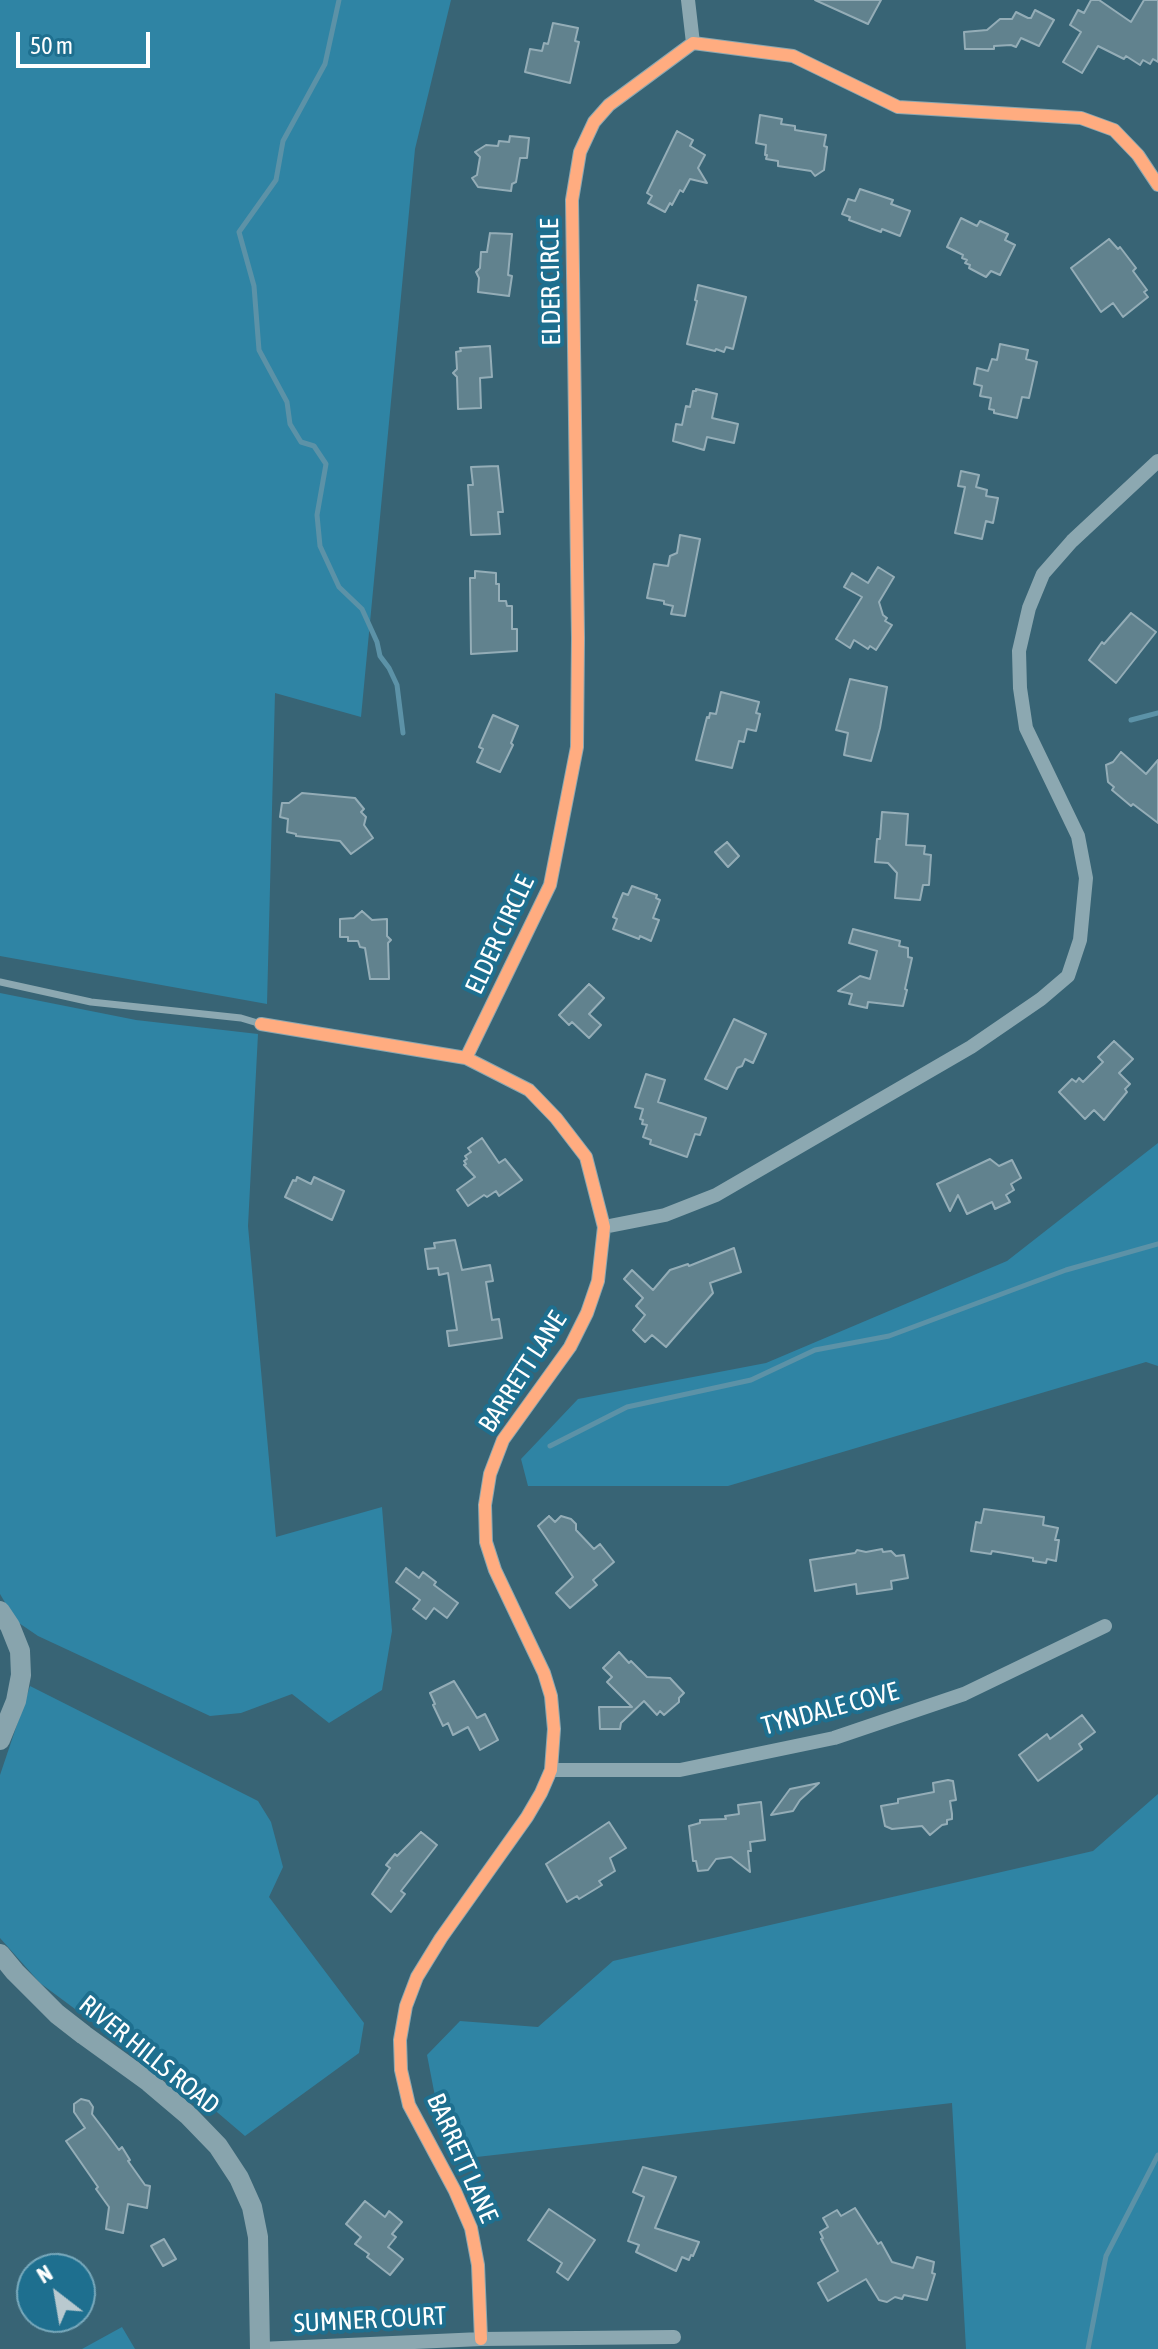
<!DOCTYPE html>
<html>
<head>
<meta charset="utf-8">
<style>
  body { margin:0 }
  #map { position:relative; width:1158px; height:2349px; overflow:hidden; background:#386475; font-family:"Asap Condensed",sans-serif }
  canvas { display:block }
  .north { position:absolute; left:16px; top:2253px; width:80px; height:80px; box-sizing:border-box; background:#1e6f8f; border:2px solid #78a9bc; border-radius:50%; rotate:329deg; font-size:22px; font-weight:700; line-height:32px; text-align:center; color:#fff }
  .north::after { content:''; display:block; margin:auto; width:28px; height:36px; background:#b9c9cf; clip-path:polygon(50% 0,100% 100%,50% 72%,0 100%) }
  .scale { position:absolute; left:16px; top:32px; width:134px; height:36px; box-sizing:border-box; border:4px solid #fff; border-top:0; padding-left:10px; font-size:24px; line-height:28px; white-space:nowrap; color:#fff; -webkit-text-stroke:6px #1e6f8f; paint-order:stroke }
</style>
</head>
<body>
<div id="map">
<canvas width="1158" height="2349"></canvas>
<div class="north">N</div>
<div class="scale">50 m</div>
</div>
<script>
const ctx = document.querySelector('canvas').getContext('2d');
ctx.lineJoin = 'round';
function fill(path, color) {
  ctx.fillStyle = color;
  ctx.fill(path, 'evenodd');
}
function shape(rows) {
  const path = new Path2D();
  for (const r of rows) {
    path.moveTo(r[0], r[1]);
    for (let i = 2; i < r.length; i += 2) path.lineTo(r[i], r[i + 1]);
  }
  return path;
}
function stroke(path, color, width, dash) {
  ctx.strokeStyle = color;
  ctx.lineWidth = width;
  ctx.lineCap = dash ? 'butt' : 'round';
  ctx.setLineDash(dash || []);
  ctx.stroke(path);
}
function write(font, color, halo, rows, align = 'center') {
  ctx.font = font + ' "Asap Condensed",sans-serif';
  ctx.lineWidth = 8;
  ctx.setLineDash([]);
  ctx.textBaseline = 'middle';
  ctx.strokeStyle = halo;
  ctx.fillStyle = color;
  for (const [text, x, y, turn = 0] of rows) {
    ctx.save();
    ctx.translate(x, y);
    ctx.rotate((+turn || 0) * Math.PI / 180);
    ctx.textAlign = isNaN(turn) ? turn : align;
    if (halo) ctx.strokeText(text, 0, 0);
    ctx.fillText(text, 0, 0);
    ctx.restore();
  }
}
fill(shape([
  [0,0,451,0,415,149,361,717,275,693,267,1004,0,956],
  [0,993,136,1020,258,1034,248,1226,276,1537,382,1507,392,1631,382,1690,329,1723,292,1694,241,1713,210,1716,38,1636,16,1621,0,1594],
  [1158,1143,1158,1366,1146,1362,728,1486,528,1486,521,1459,578,1399,766,1363,1007,1261],
  [30,1686,258,1801,271,1822,283,1867,269,1897,364,2023,359,2053,245,2136,156,2060,114,2038,40,1983,0,1938,0,1775],
  [1158,1794,1158,2349,966,2349,952,2103,459,2159,439,2117,427,2055,460,2021,538,2027,613,1961,1093,1851],
  [122,2327,135,2349,82,2349]
]), '#2f84a4');
stroke(shape([
  [339,0,325,64,283,141,276,180,239,232,254,286,259,350,287,402,290,424,301,442,314,446,326,464,317,515,320,546,339,587,362,609,377,642,380,656,389,668,397,685,403,733],
  [1131,720,1158,713],
  [550,1446,627,1407,751,1380,815,1350,889,1336,1066,1270,1158,1244],
  [1088,2349,1106,2256,1158,2155]
]), '#5c92a7', 5);
const building = shape([
  [815,0,881,0,868,24,815,0],
  [1091,0,1099,0,1131,22,1144,0,1158,0,1158,62,1153,59,1150,64,1143,60,1140,65,1126,56,1124,59,1098,46,1082,73,1063,62,1081,32,1070,25,1078,10,1084,13,1091,0],
  [1035,10,1054,20,1039,46,1021,38,1016,47,1011,45,994,46,994,49,965,49,964,32,987,30,1000,19,1012,19,1016,12,1028,18,1031,18,1035,10],
  [553,23,578,28,575,41,579,42,570,83,525,72,530,49,542,51,544,43,548,44,553,23],
  [760,115,782,119,781,124,795,126,795,130,826,135,824,146,827,147,824,170,815,176,811,171,778,166,778,161,766,159,767,155,765,155,766,145,756,143,760,115],
  [677,131,693,140,690,146,705,155,698,168,707,183,690,179,683,192,680,190,672,205,670,203,665,212,648,203,652,196,647,193,677,131],
  [510,136,529,138,527,158,520,158,516,182,512,184,511,191,478,187,472,178,477,175,480,157,475,152,486,145,498,146,499,141,509,142,510,136],
  [860,189,893,200,891,204,910,211,900,236,882,229,881,232,849,220,850,217,842,214,848,199,855,201,860,189],
  [961,218,977,226,980,221,1008,234,1005,240,1015,245,1000,275,991,271,986,277,969,268,970,265,965,263,967,260,962,258,963,255,947,247,961,218],
  [490,233,512,234,508,275,512,276,509,296,478,292,479,278,476,272,480,268,481,252,487,252,490,233],
  [1109,239,1118,249,1120,247,1136,268,1133,271,1147,290,1144,292,1148,297,1123,317,1113,303,1101,312,1071,268,1109,239],
  [698,285,746,297,733,349,726,347,724,352,716,349,715,351,687,344,697,301,695,300,698,285],
  [1000,344,1028,350,1026,359,1037,362,1029,398,1022,397,1017,418,994,413,994,410,989,409,991,398,980,396,982,386,974,384,977,368,988,371,992,359,997,360,1000,344],
  [490,346,492,377,480,378,481,408,458,409,457,377,453,373,457,369,456,352,461,351,460,348,490,346],
  [696,389,717,394,712,418,738,424,734,443,707,437,704,450,673,441,676,424,682,425,686,406,690,407,693,391,696,391,696,389],
  [498,466,503,512,498,512,500,534,471,535,468,485,473,485,471,467,498,466],
  [961,471,979,475,976,487,987,490,986,496,998,498,993,523,986,521,982,539,955,533,965,487,958,486,961,471],
  [680,535,700,539,685,616,671,614,673,606,664,604,664,601,647,598,654,564,668,566,670,556,677,553,680,535],
  [878,567,894,577,879,602,883,615,887,618,885,621,892,625,876,650,870,646,868,649,854,640,850,648,836,639,862,597,844,587,852,573,868,583,878,567],
  [475,571,496,573,496,584,499,584,499,601,506,601,507,606,512,606,512,629,517,629,517,651,471,654,470,578,475,578,475,571],
  [1131,613,1156,632,1116,683,1089,660,1102,642,1104,644,1131,613],
  [850,679,887,687,880,728,871,761,844,755,848,733,836,730,850,679],
  [721,692,759,702,756,713,760,714,756,731,747,729,744,742,739,741,732,768,696,760,707,717,709,718,710,713,716,714,721,692],
  [493,715,518,726,511,743,513,745,500,772,477,762,483,749,479,747,493,715],
  [1121,752,1146,774,1158,760,1158,823,1133,804,1131,806,1112,790,1114,787,1108,782,1106,765,1113,762,1121,752],
  [302,793,355,798,364,809,361,812,366,817,364,825,373,838,351,854,340,841,296,836,296,834,287,832,288,819,280,817,282,803,289,803,302,793],
  [882,812,908,814,906,845,925,846,924,854,931,855,929,885,923,885,920,900,895,898,897,873,888,863,875,862,877,839,880,839,882,812],
  [727,842,739,856,728,867,715,852,727,842],
  [632,886,657,895,656,898,660,900,653,918,659,920,651,941,640,936,639,939,613,929,617,919,613,917,623,893,628,895,632,886],
  [362,911,372,920,387,919,387,936,391,940,388,943,389,979,370,979,365,948,360,947,358,941,348,941,348,937,340,937,340,919,354,918,362,911],
  [853,929,900,941,899,946,908,948,908,957,912,958,905,989,907,990,903,1006,868,1002,867,1008,849,1004,852,994,838,991,860,976,870,979,877,951,849,943,853,929],
  [589,984,604,998,589,1014,601,1025,589,1038,572,1022,569,1025,559,1015,589,984],
  [734,1019,766,1034,753,1063,745,1059,742,1066,737,1068,727,1089,705,1079,734,1019],
  [1114,1041,1133,1059,1119,1073,1130,1084,1125,1089,1127,1092,1104,1120,1094,1110,1085,1119,1059,1092,1072,1079,1076,1082,1079,1078,1083,1082,1103,1062,1098,1057,1114,1041],
  [646,1074,665,1080,658,1102,706,1118,700,1135,695,1134,687,1157,650,1144,651,1140,643,1137,647,1125,642,1124,643,1120,640,1119,643,1109,635,1107,646,1074],
  [482,1138,499,1163,505,1159,522,1180,499,1196,496,1191,487,1197,484,1195,468,1206,457,1190,475,1177,464,1165,466,1164,464,1161,467,1159,465,1156,471,1152,468,1148,482,1138],
  [990,1159,999,1166,1012,1160,1021,1178,1011,1184,1014,1190,1006,1195,1010,1202,995,1209,992,1202,967,1214,958,1195,950,1211,937,1184,990,1159],
  [297,1177,311,1184,314,1177,344,1191,332,1220,285,1197,293,1180,296,1181,297,1177],
  [455,1240,462,1270,490,1265,493,1281,486,1282,492,1320,499,1319,502,1338,449,1346,447,1331,457,1330,448,1273,439,1275,438,1268,428,1269,425,1249,435,1248,434,1243,455,1240],
  [734,1248,741,1272,710,1283,713,1293,666,1347,652,1335,645,1342,633,1330,645,1315,636,1306,643,1298,624,1279,632,1270,653,1290,670,1270,688,1264,689,1266,734,1248],
  [984,1509,1044,1517,1043,1525,1058,1528,1055,1540,1059,1540,1056,1561,1047,1559,1046,1563,1033,1561,1033,1558,992,1551,991,1554,971,1551,976,1522,981,1523,984,1509],
  [549,1516,555,1522,561,1516,571,1519,576,1524,576,1530,594,1549,600,1544,614,1562,593,1580,597,1585,570,1608,556,1593,573,1577,538,1526,549,1516],
  [882,1549,883,1552,891,1551,896,1556,904,1555,908,1578,891,1581,892,1589,857,1594,856,1584,815,1591,810,1560,855,1553,857,1550,866,1552,882,1549],
  [406,1568,419,1578,423,1572,436,1582,434,1585,458,1603,447,1618,434,1608,426,1619,413,1609,420,1600,396,1582,406,1568],
  [619,1652,629,1663,631,1661,647,1677,670,1678,684,1693,679,1698,679,1702,664,1715,660,1711,657,1715,644,1701,621,1723,620,1729,600,1729,599,1707,632,1707,607,1682,612,1677,603,1668,619,1652],
  [454,1681,477,1718,485,1714,498,1740,480,1750,468,1727,453,1735,448,1723,443,1726,433,1705,435,1704,430,1693,454,1681],
  [1082,1715,1095,1732,1079,1744,1082,1749,1038,1781,1019,1755,1047,1734,1050,1739,1082,1715],
  [948,1780,953,1781,956,1800,950,1801,952,1814,952,1819,947,1820,947,1824,942,1825,930,1835,922,1826,892,1829,885,1826,881,1806,898,1803,898,1799,934,1792,933,1783,948,1780],
  [819,1783,800,1800,793,1811,771,1815,790,1789,819,1783],
  [761,1802,765,1840,750,1842,751,1851,748,1851,750,1872,731,1857,716,1859,708,1870,698,1871,696,1861,693,1861,689,1826,700,1823,700,1820,726,1819,725,1816,739,1814,738,1805,761,1802],
  [609,1822,626,1848,610,1858,615,1871,599,1881,602,1885,579,1899,577,1896,567,1902,546,1864,609,1822],
  [421,1832,437,1845,401,1891,405,1894,391,1912,372,1894,390,1868,386,1865,395,1854,397,1856,421,1832],
  [81,2099,89,2101,93,2107,92,2114,108,2135,119,2150,122,2147,130,2160,128,2161,145,2185,150,2186,147,2208,128,2204,123,2233,106,2229,109,2207,96,2189,98,2187,66,2141,85,2128,74,2112,74,2104,81,2099],
  [643,2167,676,2177,655,2228,699,2242,693,2256,691,2255,689,2260,682,2257,676,2271,636,2252,639,2245,628,2241,644,2197,633,2192,643,2167],
  [365,2201,385,2217,389,2211,402,2222,392,2234,396,2237,388,2247,403,2259,390,2275,367,2257,369,2254,355,2244,361,2237,346,2224,365,2201],
  [855,2208,878,2244,881,2242,892,2262,913,2268,917,2257,934,2262,932,2273,935,2274,927,2300,904,2295,902,2299,895,2297,887,2302,879,2300,866,2279,828,2301,818,2283,838,2271,821,2239,823,2238,820,2232,828,2227,823,2218,837,2210,841,2216,855,2208],
  [549,2209,595,2240,568,2280,557,2272,562,2263,528,2240,549,2209],
  [164,2239,176,2259,163,2266,151,2246,164,2239]
]);
fill(building, '#61828e');
stroke(building, '#94adb7', 2);
stroke(shape([
  [0,982,91,1002,241,1018,261,1024]
]), '#8ca8b1', 7);
stroke(shape([
  [688,0,693,43],
  [261,1024,466,1058,529,1090,556,1118,586,1157,604,1227,598,1281,587,1313,570,1347,503,1440,490,1474,485,1505,486,1542,495,1570,544,1673,551,1696,554,1729,551,1770,541,1793,527,1817,441,1938,417,1977,406,2006,400,2040,401,2070,409,2105,455,2191,471,2228,478,2265,481,2339],
  [466,1058,550,885,577,747,578,638,572,200,580,152,594,122,609,105,693,43,793,56,898,107,1081,118,1114,130,1138,155,1158,185],
  [604,1227,665,1215,716,1195,971,1047,1041,999,1068,976,1080,940,1086,878,1078,836,1026,728,1020,688,1019,651,1029,608,1043,574,1072,541,1158,461],
  [551,1770,680,1770,834,1738,964,1694,1105,1626],
  [260,2349,481,2339,674,2337]
]), '#8ca8b1', 14);
stroke(shape([
  [0,1611,10,1626,20,1651,21,1675,16,1701,0,1740],
  [0,1954,15,1972,57,2014,84,2035,149,2082,188,2115,218,2146,239,2178,252,2207,258,2237,260,2349]
]), '#88a4ad', 20);
stroke(shape([
  [261,1024,466,1058,529,1090,556,1118,586,1157,604,1227,598,1281,587,1313,570,1347,503,1440,490,1474,485,1505,486,1542,495,1570,544,1673,551,1696,554,1729,551,1770,541,1793,527,1817,441,1938,417,1977,406,2006,400,2040,401,2070,409,2105,455,2191,471,2228,478,2265,481,2339],
  [466,1058,550,885,577,747,578,638,572,200,580,152,594,122,609,105,693,43,793,56,898,107,1081,118,1114,130,1138,155,1158,185]
]), '#ffac80', 12);
write('26px', '#fff', '#1e6f8f', [
  ["ELDER CIRCLE",551,282,-91],
  ["ELDER CIRCLE",500,935,-65],
  ["BARRETT LANE",523,1372,-57],
  ["TYNDALE COVE",830,1709,-15],
  ["RIVER HILLS ROAD",149,2055,39],
  ["BARRETT LANE",462,2158,66],
  ["SUMNER COURT",370,2320,-3]
]);
</script>
</body>
</html>
